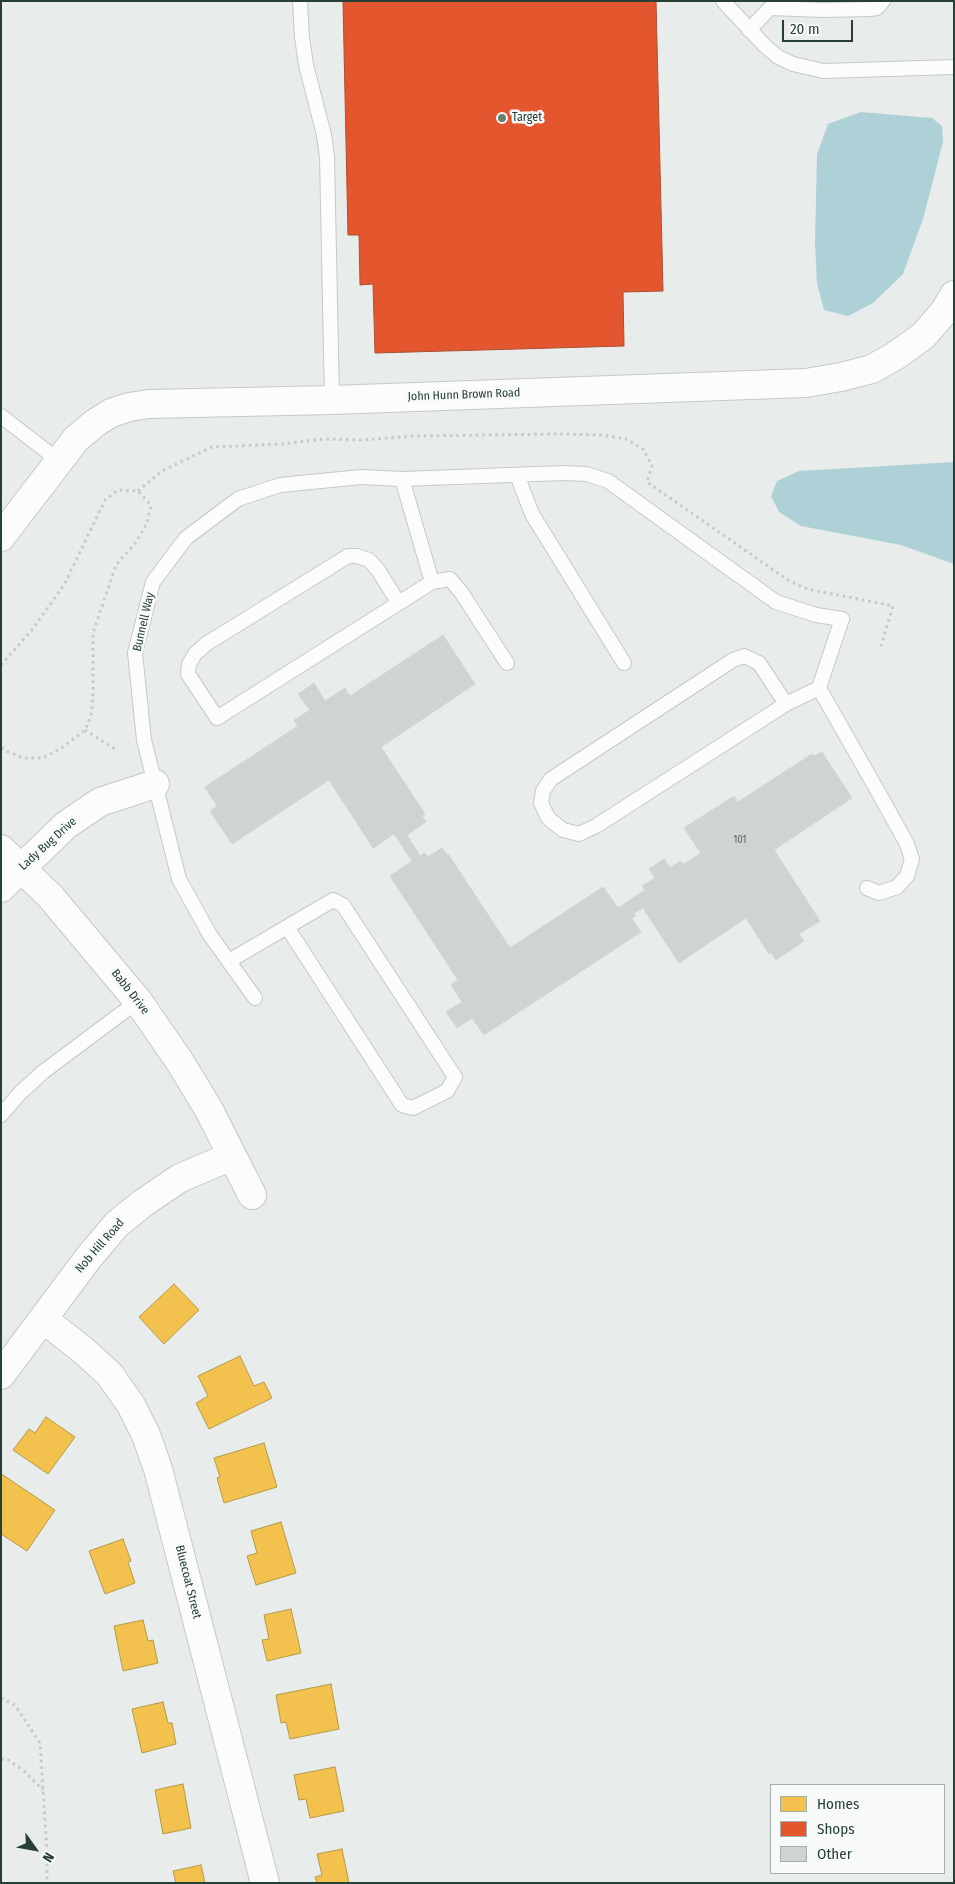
<!DOCTYPE html>
<html>
<head>
<meta charset="utf-8">
<style>
  body { margin:0 }
  #map { position:relative; width:955px; height:1884px; overflow:hidden; background:#e8ecea; font-family:"Fira Sans Condensed",sans-serif }
  canvas { display:block }
  .frame { position:absolute; inset:0; border:2px solid #263f37; pointer-events:none }
  .legend { position:absolute; left:770px; top:1784px; width:175px; height:90px; box-sizing:border-box; background:#f7faf8; border:1px solid #a3afab; margin:0; padding:6px 9px; list-style:none; font-size:15px; color:#263f37 }
  .legend li { display:flex; align-items:center; gap:10px; height:25px }
  .legend b { width:25px; border:1px solid #a3afab }
  .north { position:absolute; left:10px; top:1824px; width:50px; height:50px; -webkit-text-stroke:4px #f7faf8; paint-order:stroke; rotate:122deg; font-size:14px; font-weight:700; line-height:20px; text-align:center; color:#263f37 }
  .north::after { content:''; display:block; margin:auto; width:18px; height:22px; background:#263f37; clip-path:polygon(50% 0,100% 100%,50% 72%,0 100%) }
  .scale { position:absolute; left:782px; top:20px; width:71px; height:22px; box-sizing:border-box; border:2px solid #263f37; border-top:0; padding-left:6px; font-size:15px; line-height:18px; white-space:nowrap; color:#263f37; -webkit-text-stroke:4px #f7faf8; paint-order:stroke }
</style>
</head>
<body>
<div id="map">
<canvas width="955" height="1884"></canvas>
<div class="frame"></div>
<ul class="legend">
<li><b style="height:14px;background:#f2c14e"></b>Homes</li>
<li><b style="height:14px;background:#e4572e"></b>Shops</li>
<li><b style="height:14px;background:#cfd3d1"></b>Other</li>
</ul>
<div class="north">N</div>
<div class="scale">20 m</div>
</div>
<script>
const ctx = document.querySelector('canvas').getContext('2d');
ctx.lineJoin = 'round';
function fill(path, color) {
  ctx.fillStyle = color;
  ctx.fill(path, 'evenodd');
}
function shape(rows) {
  const path = new Path2D();
  for (const r of rows) {
    path.moveTo(r[0], r[1]);
    for (let i = 2; i < r.length; i += 2) path.lineTo(r[i], r[i + 1]);
  }
  return path;
}
function stroke(path, color, width, dash) {
  ctx.strokeStyle = color;
  ctx.lineWidth = width;
  ctx.lineCap = dash ? 'butt' : 'round';
  ctx.setLineDash(dash || []);
  ctx.stroke(path);
}
function write(font, color, halo, rows, align = 'center') {
  ctx.font = font + ' "Fira Sans Condensed",sans-serif';
  ctx.lineWidth = 5;
  ctx.setLineDash([]);
  ctx.textBaseline = 'middle';
  ctx.strokeStyle = halo;
  ctx.fillStyle = color;
  for (const [text, x, y, turn = 0] of rows) {
    ctx.save();
    ctx.translate(x, y);
    ctx.rotate((+turn || 0) * Math.PI / 180);
    ctx.textAlign = isNaN(turn) ? turn : align;
    if (halo) ctx.strokeText(text, 0, 0);
    ctx.fillText(text, 0, 0);
    ctx.restore();
  }
}
fill(shape([
  [861,112,932,118,942,126,943,142,923,219,903,274,873,303,848,316,824,310,817,283,815,243,817,154,828,124],
  [954,462,954,564,901,545,801,526,779,512,771,496,777,481,799,471]
]), '#add1d6');
const homes = shape([
  [174,1284,199,1310,164,1344,139,1317,174,1284],
  [240,1356,254,1386,264,1382,272,1398,209,1429,196,1403,208,1396,198,1376,240,1356],
  [46,1417,75,1437,48,1474,13,1450,29,1429,35,1433,46,1417],
  [264,1443,277,1487,224,1503,217,1478,220,1477,214,1458,264,1443],
  [3,1475,55,1510,27,1551,1,1534,1,1477,3,1475],
  [281,1522,296,1573,256,1585,247,1556,257,1553,251,1531,281,1522],
  [123,1539,131,1561,128,1562,135,1583,105,1594,89,1551,123,1539],
  [291,1609,301,1653,267,1661,262,1640,269,1639,264,1615,291,1609],
  [143,1620,148,1641,153,1640,158,1663,123,1671,114,1626,143,1620],
  [331,1684,339,1729,290,1739,286,1722,281,1723,276,1695,331,1684],
  [163,1702,168,1723,172,1723,176,1744,142,1753,132,1709,163,1702],
  [335,1767,344,1811,310,1818,306,1799,299,1800,294,1775,335,1767],
  [183,1784,191,1828,163,1834,155,1790,183,1784],
  [342,1849,349,1883,317,1883,315,1877,322,1875,317,1854,342,1849],
  [201,1865,205,1883,176,1883,173,1871,201,1865]
]);
fill(homes, '#f2c14e');
stroke(homes, '#b59a47', 1);
const shops = shape([
  [343,1,656,1,663,291,623,292,624,346,375,353,373,284,360,285,359,235,348,235,343,1]
]);
fill(shops, '#e4572e');
stroke(shops, '#ab5031', 1);
const building = shape([
  [443,635,475,684,381,747,425,814,422,816,426,822,407,835,420,856,425,853,428,857,442,848,447,855,448,854,510,948,603,887,618,908,645,890,642,886,655,878,649,869,664,859,670,868,681,861,684,864,701,853,684,828,734,796,738,802,812,754,814,756,822,752,852,798,774,850,820,921,799,934,804,941,776,960,771,952,769,954,746,918,679,963,643,908,634,913,636,916,632,918,641,932,484,1035,472,1018,457,1028,446,1012,462,1002,451,985,458,980,390,876,412,861,394,834,373,848,329,780,232,844,210,811,217,806,205,787,298,726,294,720,310,710,298,694,314,683,325,701,345,688,350,696,443,635]
]);
fill(building, '#cfd3d1');
stroke(building, '#d1d5d3', 1);
const lane = shape([
  [300,1,302,37,306,65,324,135,327,157,332,400],
  [723,1,765,46,778,57,793,64,823,71,954,67],
  [749,30,770,8,824,10,870,9,877,8,883,1],
  [1,416,58,460],
  [517,475,532,514,624,663],
  [432,582,450,579,461,592,507,663],
  [398,602,378,570,369,560,357,556,348,556,206,644,195,654,189,664,188,674,217,718,432,582,402,479],
  [786,704,759,663,744,656,733,660,551,779,543,791,541,803,548,818,563,830,579,834,596,826,786,704,819,688],
  [229,961,333,900,343,905,455,1077,447,1091,413,1108,402,1105,287,927],
  [255,998,210,935,179,879,144,740,135,653,153,582,186,538,238,499,280,485,361,477,402,479,564,473,586,474,608,481,776,602,816,615,842,619,819,688,881,797,907,844,912,859,907,876,897,887,879,893,867,888],
  [1,1115,20,1093,43,1072,138,1001]
]);
const street = shape([
  [1,537,76,439,95,423,111,413,129,407,149,404,332,400,806,383,841,377,872,369,895,356,923,336,944,312,954,295],
  [1,849,50,896,138,1001,180,1062,209,1110,252,1195],
  [1,888,66,825,100,802,155,784],
  [43,1319,83,1350,110,1375,131,1405,146,1435,158,1469,265,1883],
  [1,1375,89,1257,117,1224,143,1203,180,1178,232,1156]
]);
stroke(lane, '#c5c9c7', 16);
stroke(street, '#c5c9c7', 30);
stroke(shape([
  [138,491,162,471,212,447,282,444,324,439,363,440,414,436,559,434,603,435,626,439,643,449,652,466,647,482,788,580,807,589,893,606,881,646],
  [1,665,32,630,64,585,105,500,118,490,138,491,151,505,147,523,136,542,116,565,93,633,93,696,91,716,85,730,63,747,43,758,23,758,4,750,1,747],
  [85,730,118,751],
  [1,1698,15,1705,40,1743,47,1852,47,1883],
  [1,1759,8,1760,24,1771,43,1790]
]), '#c3cbc7', 3, [2.5, 4]);
stroke(lane, '#fcfcfc', 14);
stroke(street, '#fcfcfc', 28);
for (const [x, y, r, color] of [
  [502,118,5,"#6a7c76"]
]) {
  const dot = new Path2D();
  dot.arc(x, y, r, 0, 2 * Math.PI);
  ctx.fillStyle = color;
  ctx.fill(dot);
  stroke(dot, '#f7faf8', 2);
}
write('10px', '#51655e', null, [
  ["101",740,840]
]);
write('12px', '#263f37', '#f7faf8', [
  ["Target",512,118]
], 'left');
write('12px', '#263f37', '#f7faf8', [
  ["John Hunn Brown Road",464,395,-2],
  ["Bunnell Way",144,622,-77],
  ["Lady Bug Drive",48,844,-42],
  ["Babb Drive",130,992,52],
  ["Nob Hill Road",100,1246,-49],
  ["Bluecoat Street",188,1582,76]
]);
</script>
</body>
</html>
